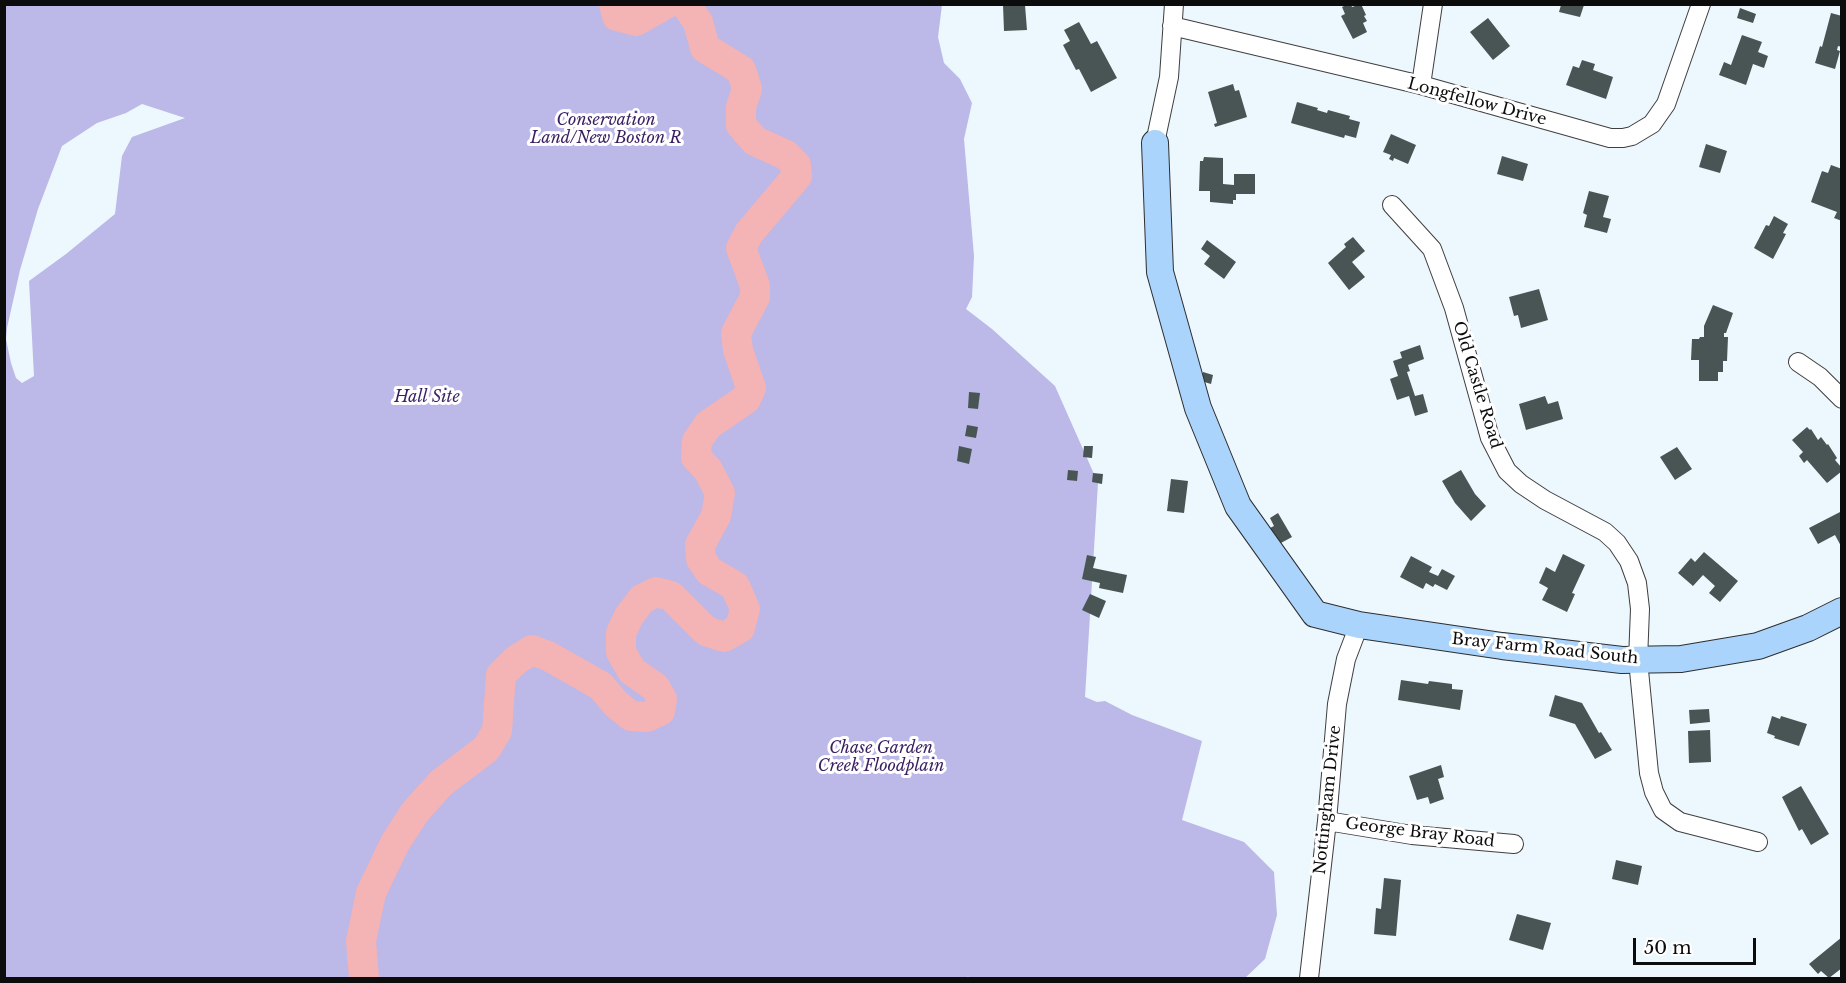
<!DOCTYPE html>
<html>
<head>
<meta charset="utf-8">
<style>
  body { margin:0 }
  #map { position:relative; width:1846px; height:983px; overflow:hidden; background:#edf7fe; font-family:"Libre Baskerville",serif }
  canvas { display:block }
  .frame { position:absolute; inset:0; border:6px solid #0c0c0c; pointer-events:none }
  .scale { position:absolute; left:1633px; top:938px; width:123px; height:27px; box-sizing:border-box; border:3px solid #0c0c0c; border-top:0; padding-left:8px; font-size:18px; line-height:21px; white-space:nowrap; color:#0c0c0c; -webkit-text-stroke:4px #fff; paint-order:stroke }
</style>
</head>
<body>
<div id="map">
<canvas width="1846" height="983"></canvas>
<div class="frame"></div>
<div class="scale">50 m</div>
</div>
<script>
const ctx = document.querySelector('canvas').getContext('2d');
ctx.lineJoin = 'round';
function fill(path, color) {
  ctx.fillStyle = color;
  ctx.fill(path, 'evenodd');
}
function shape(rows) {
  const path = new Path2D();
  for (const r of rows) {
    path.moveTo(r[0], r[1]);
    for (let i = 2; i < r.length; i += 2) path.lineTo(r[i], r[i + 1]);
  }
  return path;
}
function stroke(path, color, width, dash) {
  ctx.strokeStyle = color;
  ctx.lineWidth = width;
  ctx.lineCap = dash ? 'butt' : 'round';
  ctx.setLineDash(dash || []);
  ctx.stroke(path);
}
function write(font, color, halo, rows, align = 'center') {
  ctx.font = font + ' "Libre Baskerville",serif';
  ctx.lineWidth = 6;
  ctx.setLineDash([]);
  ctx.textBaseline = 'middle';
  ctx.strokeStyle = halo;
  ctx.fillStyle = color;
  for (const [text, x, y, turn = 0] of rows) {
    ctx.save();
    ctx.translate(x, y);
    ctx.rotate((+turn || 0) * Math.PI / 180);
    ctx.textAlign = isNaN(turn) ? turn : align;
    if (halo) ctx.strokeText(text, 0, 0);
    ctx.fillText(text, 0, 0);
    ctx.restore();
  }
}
fill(shape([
  [5,5,942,5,938,37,944,63,960,79,972,103,964,139,974,256,972,297,966,309,992,329,1055,386,1098,483,1085,697,1097,702,1105,701,1132,715,1202,741,1182,820,1244,842,1274,872,1277,915,1265,959,1245,978,969,978,968,976,967,978,5,978],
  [142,104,185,118,132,137,122,156,115,214,66,254,29,281,34,376,22,383,16,378,11,363,6,339,7,328,20,270,38,209,62,146,97,123,126,113]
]), '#bcb8e7');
stroke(shape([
  [614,4,617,16,636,21,666,4],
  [364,978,361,941,371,893,395,843,415,812,441,783,486,749,497,731,501,675,516,660,532,650,548,656,601,686,616,704,631,716,647,717,660,711,662,699,655,687,632,671,621,652,621,633,629,616,642,599,656,592,671,596,706,631,724,637,740,628,745,609,735,586,709,571,701,559,700,545,716,516,720,493,708,470,696,457,697,441,708,425,746,399,751,388,738,350,736,333,755,297,755,286,741,248,749,233,797,176,796,165,786,155,755,141,741,125,741,107,747,89,741,70,705,48,698,22,685,4]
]), '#f4b3b5', 30);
fill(shape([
  [1348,4,1351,4,1352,7,1361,4,1366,15,1364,16,1367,21,1363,23,1367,32,1353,39,1341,16,1345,14,1342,7],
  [1003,5,1025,5,1027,30,1004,31],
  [1561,5,1584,5,1580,17,1559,12],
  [1740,8,1756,14,1753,23,1737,18],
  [1831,13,1842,16,1842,47,1838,46,1837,50,1840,51,1835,69,1815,63,1820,46,1822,47],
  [1488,18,1510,46,1493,60,1470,32],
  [1079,22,1091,44,1097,41,1117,78,1091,92,1079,69,1076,70,1063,45,1070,41,1064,30],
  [1742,35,1762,42,1758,52,1768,56,1764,68,1753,64,1746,85,1719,75,1724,62,1731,65],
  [1582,60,1595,64,1593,70,1613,77,1606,99,1566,85,1573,66,1579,68],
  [1233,84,1235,91,1239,90,1247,117,1215,127,1214,124,1217,123,1208,92],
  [1297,102,1318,108,1317,110,1327,113,1328,110,1350,116,1349,119,1360,122,1356,138,1345,135,1344,138,1291,123],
  [1391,134,1416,145,1408,164,1394,158,1393,161,1389,159,1391,155,1383,152],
  [1706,144,1727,151,1720,173,1699,167],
  [1502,156,1528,164,1523,181,1497,174],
  [1204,157,1223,158,1223,184,1234,185,1234,174,1255,174,1255,194,1236,194,1236,200,1233,200,1233,204,1210,202,1210,191,1199,191,1200,161,1203,161],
  [1831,165,1842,169,1842,221,1834,218,1837,212,1811,202,1822,171,1828,173],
  [1589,191,1609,196,1603,217,1611,219,1607,233,1584,227,1587,215,1583,213],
  [1774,216,1788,224,1783,233,1786,234,1773,259,1754,248,1766,225,1769,226],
  [1353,237,1365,251,1352,262,1365,277,1349,290,1328,263,1346,247,1344,244],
  [1207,240,1236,262,1224,279,1204,264,1210,256,1201,249],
  [1539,289,1548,320,1521,328,1518,315,1514,316,1509,297],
  [1713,305,1733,313,1726,333,1724,333,1724,337,1728,337,1727,361,1723,361,1723,372,1718,372,1718,381,1699,381,1699,360,1691,360,1692,339,1699,339,1700,337,1704,337,1704,326],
  [1420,345,1424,359,1408,365,1410,371,1407,372,1415,396,1423,394,1428,412,1415,416,1409,396,1397,400,1390,379,1398,376,1393,361,1402,358,1400,352],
  [1203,372,1213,375,1211,384,1201,381],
  [969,392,980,393,978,409,968,408],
  [1545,396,1548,404,1558,401,1563,419,1526,430,1519,404],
  [967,425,978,427,976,438,965,436],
  [1807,427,1810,430,1811,429,1818,440,1821,437,1827,445,1828,444,1837,458,1835,460,1842,468,1842,471,1827,483,1807,460,1804,463,1799,456,1803,452,1792,440],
  [959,446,972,449,969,464,957,461],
  [1084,446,1093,446,1092,458,1083,457],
  [1677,447,1692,469,1675,480,1660,457],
  [1068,470,1078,471,1077,481,1067,480],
  [1461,470,1475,494,1486,506,1471,521,1455,503,1442,481],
  [1093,473,1103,474,1102,484,1092,482],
  [1171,479,1188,481,1184,513,1167,511],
  [1842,511,1842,548,1835,535,1818,544,1809,528],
  [1278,513,1292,537,1279,544,1270,528,1274,526,1270,518],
  [1704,552,1738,581,1720,602,1709,593,1715,586,1703,575,1693,586,1678,573,1691,558,1695,562],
  [1563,554,1585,565,1572,593,1575,594,1567,612,1542,600,1548,588,1539,583,1546,567,1555,572],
  [1087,555,1096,557,1093,568,1127,575,1123,593,1099,588,1100,583,1082,579],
  [1411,556,1432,567,1429,572,1438,576,1442,569,1455,576,1447,590,1435,584,1433,587,1426,583,1423,589,1400,577],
  [1090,594,1106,601,1099,618,1082,610],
  [1401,680,1428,684,1429,681,1452,684,1452,689,1463,690,1460,710,1398,700],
  [1555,695,1582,703,1599,733,1601,732,1612,750,1595,759,1575,724,1549,716],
  [1709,709,1710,722,1690,724,1689,710],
  [1772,716,1780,719,1781,716,1807,724,1799,746,1774,738,1775,736,1767,733],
  [1710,730,1711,762,1689,763,1688,731],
  [1441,765,1444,777,1438,779,1444,799,1430,804,1428,797,1417,800,1409,776],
  [1801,786,1829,834,1811,845,1802,829,1799,831,1782,797],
  [1616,860,1642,866,1638,885,1612,879],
  [1384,878,1401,880,1396,936,1374,934,1376,908,1381,909],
  [1517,914,1551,923,1543,950,1509,940],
  [1842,937,1842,968,1829,978,1821,971,1818,974,1809,964]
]), '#495555');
const street = shape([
  [1172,26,1421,85,1610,138,1623,138,1632,136,1652,124,1666,104,1701,4],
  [1421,85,1433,4],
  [1155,143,1169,77,1174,4],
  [1392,205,1432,249,1454,308,1490,438,1507,471,1521,484,1545,500,1605,532,1617,543,1629,561,1637,583,1640,609,1638,660,1649,773,1654,792,1663,810,1680,822,1758,842],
  [1798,362,1820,377,1842,399],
  [1327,821,1412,835,1514,844],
  [1309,978,1327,821,1337,704,1346,659,1359,625]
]);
const secondary = shape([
  [1155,143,1160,272,1198,408,1238,506,1315,614,1359,625,1502,646,1622,660,1681,659,1758,646,1808,628,1842,611]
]);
stroke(street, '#3f3f3f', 20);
stroke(secondary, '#2e2e2e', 28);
stroke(street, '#fff', 18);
stroke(secondary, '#aad4fc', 26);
write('16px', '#0c0c0c', '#fff', [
  ["Longfellow Drive",1477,102,15],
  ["Old Castle Road",1477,385,73],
  ["Bray Farm Road South",1545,649,6],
  ["Nottingham Drive",1328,800,-84],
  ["George Bray Road",1420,833,7]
]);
write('italic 16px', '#391f62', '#fff', [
  ["Conservation",606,120],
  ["Land/New Boston R",606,138],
  ["Hall Site",427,397],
  ["Chase Garden",881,748],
  ["Creek Floodplain",881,766]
]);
</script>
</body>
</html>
